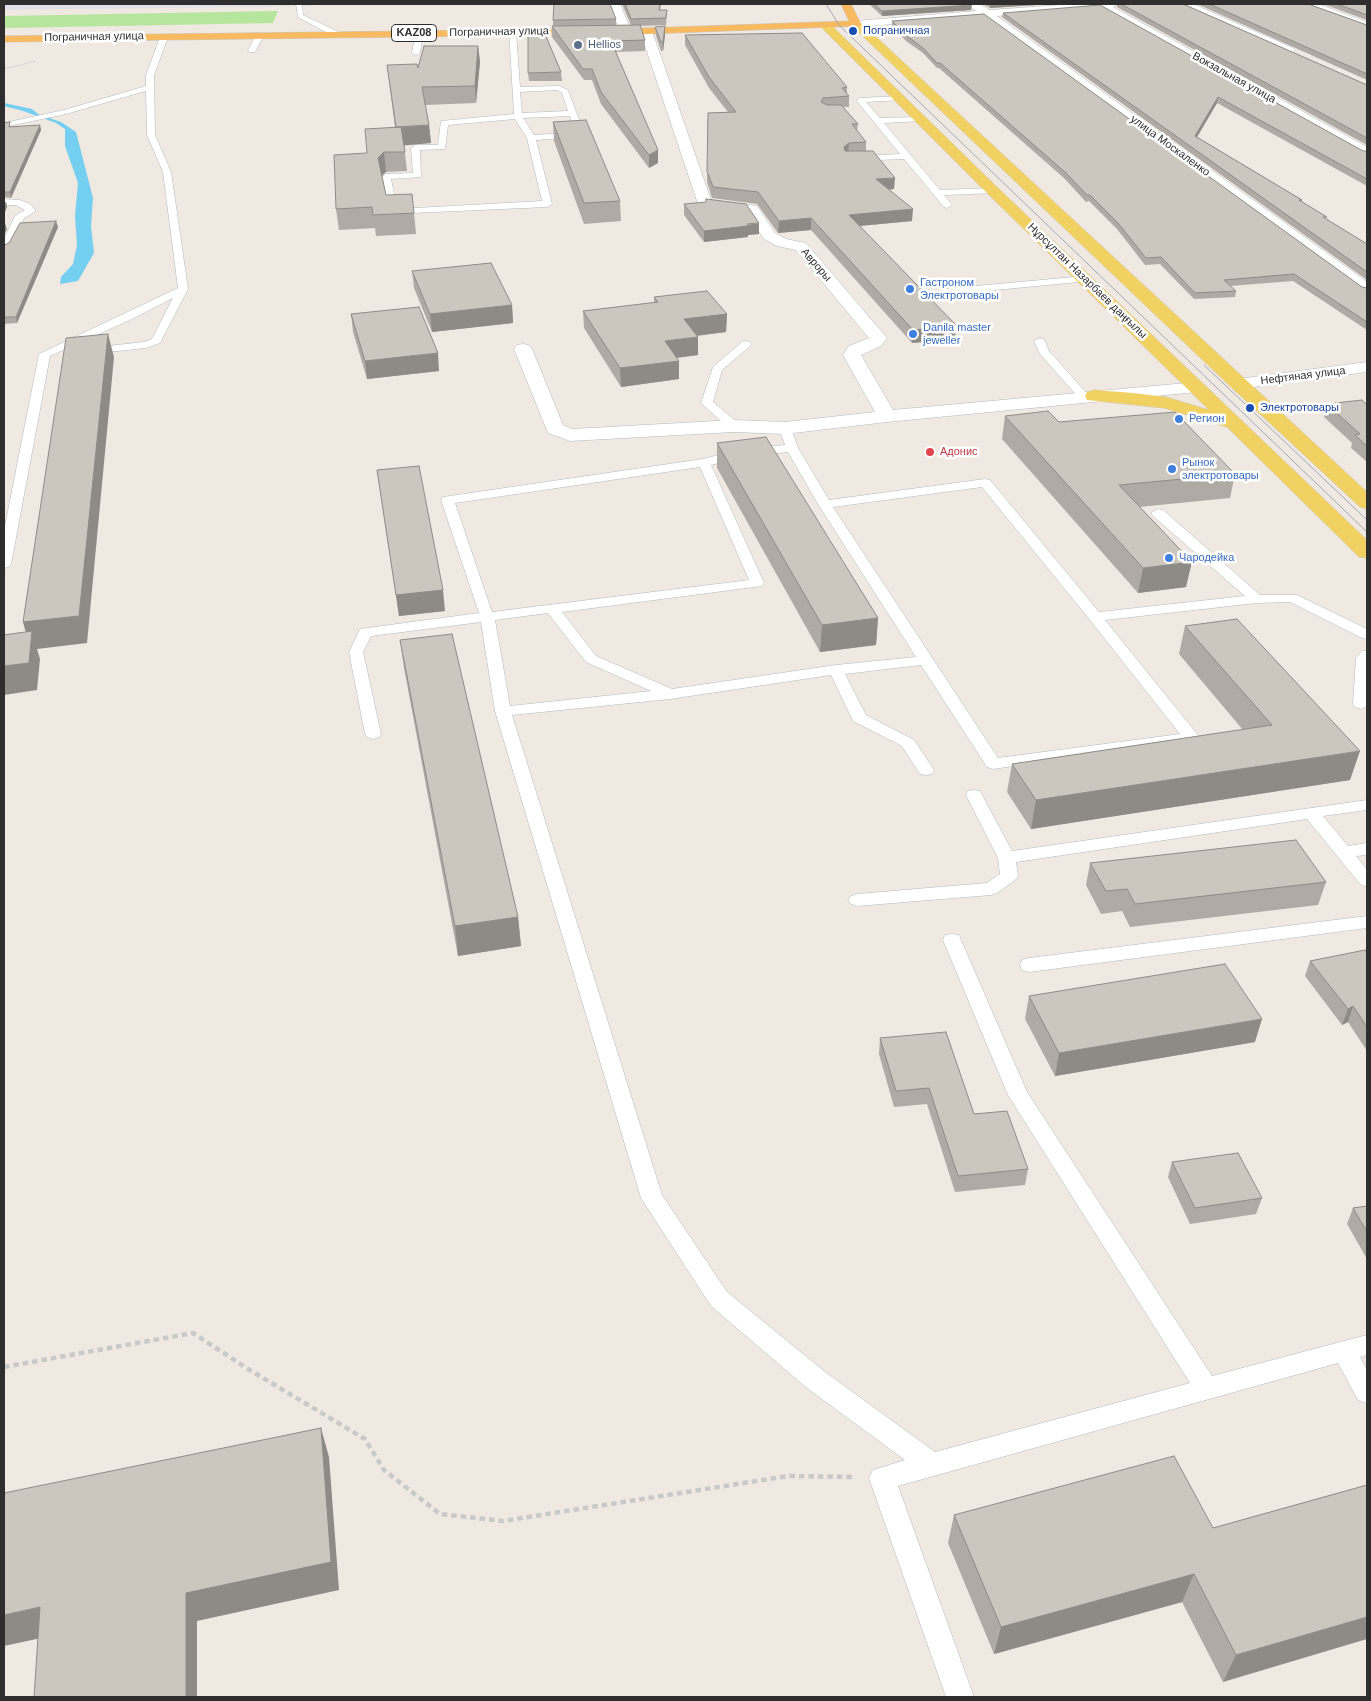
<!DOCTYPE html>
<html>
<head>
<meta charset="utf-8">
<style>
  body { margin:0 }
  #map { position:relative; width:1371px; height:1701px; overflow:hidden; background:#efe9e1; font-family:Helvetica,sans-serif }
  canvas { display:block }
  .frame { position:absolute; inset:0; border:5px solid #2e2e2e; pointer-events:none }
</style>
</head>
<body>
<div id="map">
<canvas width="1371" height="1701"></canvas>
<div class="frame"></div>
</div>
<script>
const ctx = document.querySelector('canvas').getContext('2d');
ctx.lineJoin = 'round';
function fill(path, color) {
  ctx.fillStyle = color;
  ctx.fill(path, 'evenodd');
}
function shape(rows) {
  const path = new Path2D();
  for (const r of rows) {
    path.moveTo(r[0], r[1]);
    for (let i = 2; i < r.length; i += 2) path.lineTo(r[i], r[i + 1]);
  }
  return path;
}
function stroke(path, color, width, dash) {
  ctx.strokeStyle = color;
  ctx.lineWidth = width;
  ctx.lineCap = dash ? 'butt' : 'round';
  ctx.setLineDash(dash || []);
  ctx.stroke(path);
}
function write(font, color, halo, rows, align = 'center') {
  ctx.font = font + ' Helvetica,sans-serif';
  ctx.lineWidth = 5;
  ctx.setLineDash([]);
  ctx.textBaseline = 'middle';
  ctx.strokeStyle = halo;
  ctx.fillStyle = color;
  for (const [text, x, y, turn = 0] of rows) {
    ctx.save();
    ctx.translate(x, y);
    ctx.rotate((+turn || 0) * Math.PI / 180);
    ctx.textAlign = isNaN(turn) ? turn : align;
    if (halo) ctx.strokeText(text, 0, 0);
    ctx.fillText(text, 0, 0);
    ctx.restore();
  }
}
fill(shape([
  [4,4,315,4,314,6,4,10]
]), '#e3e1e8');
fill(shape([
  [278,11,273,23,4,28,4,16]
]), '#b6e59e');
fill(shape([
  [4,103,32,109,38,114,61,122,76,132,93,198,91,226,94,253,78,281,60,284,61,277,73,264,77,245,75,216,78,183,65,146,65,129,56,123,23,111,4,106]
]), '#75cff0');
const service = shape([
  [296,4,302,4,303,15,339,32,339,36,333,36,298,17,296,4],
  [509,30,516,32,520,87,559,86,568,90,583,130,568,138,536,140,552,204,547,207,390,214,382,177,386,174,413,173,411,148,415,145,438,145,441,121,514,114,509,30],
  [557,90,562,93,568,111,522,113,520,92,557,90],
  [570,116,574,129,566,133,534,135,523,118,570,116],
  [515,119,527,138,542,201,397,209,391,179,421,177,420,150,445,149,448,125,515,119],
  [416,31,423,33,420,53,416,55,412,53,416,31],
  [257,33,264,35,255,52,249,52,248,50,257,33],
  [161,35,168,37,154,75,155,135,171,172,188,289,160,343,146,348,89,354,83,351,89,348,144,342,152,339,173,298,130,320,50,356,11,564,9,567,4,568,4,531,39,354,178,288,163,172,147,135,146,91,66,114,4,127,4,123,64,110,146,86,146,75,161,35],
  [899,96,903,98,902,100,866,102,880,118,924,117,925,119,921,121,884,123,940,190,993,188,998,191,996,193,944,195,952,205,947,208,944,207,904,159,854,161,853,159,857,156,900,154,856,100,860,98,899,96],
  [4,199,20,200,30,204,36,211,24,218,9,248,4,251,4,239,15,216,25,210,16,205,4,205,4,199],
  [1085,276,1089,277,1089,281,943,295,938,292,943,289,1085,276],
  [1040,338,1044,339,1049,351,1088,395,1090,397,1088,399,1080,399,1040,354,1034,341,1040,338],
  [746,341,750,342,752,344,750,346,722,370,713,402,738,423,740,426,734,430,730,429,701,403,713,367,742,342,746,341],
  [785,424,791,428,798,448,829,500,985,479,990,480,1099,612,1245,596,1153,516,1151,513,1158,509,1163,510,1260,595,1297,595,1367,629,1367,639,1362,638,1290,602,1257,603,1105,620,1197,734,1199,737,1197,740,993,769,987,767,921,665,845,674,866,715,914,740,934,770,932,774,926,775,920,774,902,746,853,721,831,675,670,699,512,715,662,1195,727,1292,825,1372,935,1452,1190,1383,1008,1095,943,940,945,935,952,934,959,935,961,940,1027,1092,1212,1376,1367,1335,1367,1355,1360,1357,1367,1370,1367,1403,1358,1400,1338,1363,898,1486,974,1697,946,1697,869,1478,873,1470,905,1460,807,1388,711,1306,641,1198,495,711,481,622,371,636,363,652,381,734,379,737,373,739,367,737,365,734,349,652,360,629,479,613,441,500,443,497,703,459,742,449,785,445,779,428,785,424],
  [788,452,818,504,916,657,836,665,672,689,596,656,562,612,762,586,764,583,711,465,742,457,788,452],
  [700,467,749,580,492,612,455,503,700,467],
  [982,487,1090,620,1180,734,998,758,833,507,982,487],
  [548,613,586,662,651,691,510,706,495,620,548,613],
  [1367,650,1367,706,1361,709,1355,707,1353,704,1356,658,1362,651,1367,650],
  [974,790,980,791,982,795,1012,851,1367,800,1367,810,1323,816,1348,846,1367,843,1367,855,1356,856,1367,870,1367,887,1361,885,1307,819,1016,862,1018,876,1015,880,997,893,991,895,857,906,851,904,848,900,851,896,857,894,987,883,1000,874,998,858,966,795,968,791,974,790],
  [1367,916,1367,928,1029,972,1022,970,1020,965,1022,960,1029,958,1367,916]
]);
const minor = shape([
  [610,4,620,4,632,32,630,34,622,34,620,32,610,4],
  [968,4,980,4,989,10,1075,4,1118,4,1113,7,1367,147,1367,156,1362,155,1100,8,997,16,1367,282,1367,294,1361,292,984,17,856,27,851,24,856,21,976,11,968,4],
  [1180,4,1193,4,1293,48,1295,50,1293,52,1285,52,1181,6,1180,4],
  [1304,4,1318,4,1367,22,1367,29,1305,6,1304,4],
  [646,28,652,31,711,200,757,206,775,233,786,239,806,243,887,338,881,346,861,355,893,410,1197,382,1203,383,1206,387,1203,391,1197,392,887,422,785,434,734,432,570,441,548,433,514,349,517,345,523,344,529,345,532,349,563,425,572,429,734,420,785,422,875,412,843,355,849,346,869,338,796,250,777,246,764,239,747,213,705,208,700,207,698,204,640,31,646,28],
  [1367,362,1367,372,1238,389,1232,388,1229,384,1232,380,1238,379,1367,362]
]);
const primary = shape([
  [856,21,860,22,1367,492,1367,509,1360,507,1232,388,852,26,851,24,856,21],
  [825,22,829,23,998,188,1367,540,1367,558,1359,557,1227,427,1164,408,1087,400,1085,396,1087,392,1094,390,1133,393,1166,397,1209,410,988,194,821,27,820,25,825,22]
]);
const trunk = shape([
  [841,4,851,4,861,24,860,26,646,34,4,42,4,36,646,28,849,21,841,4]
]);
stroke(service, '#b4b7c1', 1);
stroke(minor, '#b4b7c1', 1);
stroke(primary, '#c9c9c9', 1);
stroke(trunk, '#c9c9c9', 1);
stroke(shape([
  [4,69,36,61]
]), '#c9c9c9', 1, [2, 1]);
stroke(shape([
  [4,1367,193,1333,248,1369,365,1439,384,1470,440,1514,503,1521,788,1476,854,1477]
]), '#c9c9c9', 4.5, [5.5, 4]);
fill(service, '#fff');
fill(minor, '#fff');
fill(primary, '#f2d163');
fill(trunk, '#f8ba60');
stroke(shape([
  [826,4,839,25,1367,532],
  [1204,365,1367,520]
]), '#a3a6b8', 1);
fill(shape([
  [622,4,661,4,660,10,667,10,666,25,640,26,645,40,645,51,616,52,658,163,649,168,601,104,592,80,584,80,552,37,552,26,553,26,553,20,616,19,616,26,631,25],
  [869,4,971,4,971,10,882,16],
  [983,4,1052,4,990,8],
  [1117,4,1183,4,1367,85,1367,145,1117,7],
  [1197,4,1308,4,1367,25,1367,80],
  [1323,4,1367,4,1367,20],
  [1003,13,1363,151,1367,151,1367,186,1217,103,1197,137,1302,200,1302,202,1326,219,1367,244,1367,280,1002,17],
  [892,21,1362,287,1367,288,1367,330,1293,281,1230,286,1236,291,1235,297,1194,299,1160,264,1145,265,1117,229,1089,201,1086,202,1065,179,939,68,937,68,923,53,906,41,892,26],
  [655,27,665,35,663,51,661,51,656,36],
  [685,35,847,87,847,94,849,96,849,107,843,107,858,124,857,131,866,142,866,151,894,189,889,190,912,221,860,226,955,339,912,343,811,230,778,233,757,204,712,198,707,182,708,113,728,112,709,88,685,45],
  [478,46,480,62,476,103,425,105,429,125,431,143,404,145,407,171,386,172,382,176,386,195,414,213,416,234,376,236,375,228,339,230,336,209,367,153,395,127,387,65,418,68],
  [561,72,562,81,529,81,528,73],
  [553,122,620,201,621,221,584,224,554,141],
  [4,123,12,127,40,125,41,130,11,198,4,197],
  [684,204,759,234,748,235,748,237,704,242,684,215],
  [58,227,17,323,4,324,4,245],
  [412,271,512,305,513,323,432,332,414,288],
  [654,297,727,314,726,332,697,336,698,355,677,358,679,379,621,387,584,328,583,311,654,303],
  [351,314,439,371,367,379,353,332],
  [1327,404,1367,405,1367,462,1351,448,1352,443,1324,417],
  [1005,416,1059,422,1235,474,1230,498,1139,507,1186,587,1138,593,1002,439],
  [717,443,878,618,876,645,820,652,717,468],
  [377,470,445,611,399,616],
  [1185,626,1350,780,1031,829,1007,792,1012,764,1243,730,1179,654],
  [400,640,518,917,521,946,458,956,404,668],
  [1090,863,1326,882,1318,905,1130,927,1122,911,1101,914,1086,885],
  [1367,953,1367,1051,1348,1022,1342,1025,1305,976,1310,961],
  [1029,996,1255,1042,1055,1076,1025,1019],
  [880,1038,974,1114,1028,1169,1025,1185,955,1192,927,1104,894,1107,879,1054],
  [1172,1162,1262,1198,1256,1214,1190,1224,1168,1177],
  [1367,1206,1367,1259,1347,1224,1353,1208],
  [1367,1485,1223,1682,1182,1602,994,1654,948,1543,954,1515,1213,1528]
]), '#afaba4');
fill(shape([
  [990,4,1052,4,990,8],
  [972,5,971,10,882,16,882,11],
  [665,26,665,35,663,51,663,42],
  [478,46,480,62,476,103,475,86],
  [1218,97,1217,103,1194,142,1195,136],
  [40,125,41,130,11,198,10,192],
  [429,125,431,143,398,146,396,128],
  [849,143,848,154,843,159,844,147],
  [658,150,658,163,649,168,649,155],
  [384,152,386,172,380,177,378,158],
  [895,178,894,189,876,190,876,179],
  [6,201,7,207,4,215,4,206],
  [913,209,912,221,848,227,849,215],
  [811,218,811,230,778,233,779,221],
  [56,221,58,227,17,323,16,317],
  [5,223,7,229,4,235,4,227],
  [759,223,759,234,748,235,748,237,704,242,704,231],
  [512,305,513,323,432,332,430,314],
  [727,314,726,332,684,337,684,319],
  [956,325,955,339,912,343,913,330],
  [108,334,114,357,87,643,37,649,40,659,37,690,4,695,4,666,30,648,23,622],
  [698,337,698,355,665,359,665,341],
  [438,353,439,371,367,379,365,361],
  [679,361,679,379,621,387,620,368],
  [1192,562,1186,587,1138,593,1143,568],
  [443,590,445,611,399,616,396,595],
  [878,618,876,645,820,652,822,625],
  [1360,751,1350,780,1031,829,1036,800],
  [518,917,521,946,458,956,455,926],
  [1353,1006,1348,1022,1342,1025,1348,1009],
  [1262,1019,1255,1042,1055,1076,1059,1053],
  [321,1428,329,1457,339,1590,197,1621,197,1697,186,1697,186,1593],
  [1194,1574,1182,1602,994,1654,1001,1627],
  [40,1607,55,1635,4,1646,4,1615],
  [1367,1617,1367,1639,1223,1682,1236,1655]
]), '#8e8b86');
const building = shape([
  [554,4,610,4,616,19,553,20,554,4],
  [625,4,660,4,659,10,667,10,666,18,631,19,625,4],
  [874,4,971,4,972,5,882,11,874,4],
  [1121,4,1183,4,1367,85,1367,138,1121,4],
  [1209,4,1308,4,1367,25,1367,74,1209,4],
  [1337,4,1367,4,1367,15,1337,4],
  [1100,5,1363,151,1367,151,1367,179,1218,97,1195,136,1302,200,1299,200,1327,217,1323,217,1367,244,1367,272,1003,13,1100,5],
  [984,14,1362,287,1367,288,1367,322,1294,274,1224,280,1236,291,1195,293,1161,257,1146,258,1118,223,1090,195,1087,195,1066,173,940,63,937,63,923,48,907,36,892,21,984,14],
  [640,25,645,40,611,41,658,150,649,155,601,92,592,69,583,69,552,26,640,25],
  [665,26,663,42,661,42,655,27,665,26],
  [528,29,543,29,561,72,528,73,528,29],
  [802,33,847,87,842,88,849,96,823,98,821,102,827,105,841,105,858,124,852,124,866,142,849,143,844,147,845,151,873,151,895,178,876,179,913,209,849,215,956,325,913,330,811,218,779,221,758,192,713,187,707,171,708,113,736,112,709,77,685,35,802,33],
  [424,46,478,46,475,86,422,87,429,125,396,127,387,65,417,64,418,68,424,46],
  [586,120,620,201,584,203,553,122,586,120],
  [10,122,9,127,40,125,10,192,4,192,4,123,10,122],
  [401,127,405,152,384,152,378,158,386,195,412,194,414,213,373,215,372,207,336,209,334,155,367,153,365,129,401,127],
  [706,199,746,204,759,223,747,224,748,226,704,231,684,204,706,202,706,199],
  [56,221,16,317,4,317,4,245,9,243,20,223,56,221],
  [491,263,512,305,430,314,412,271,491,263],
  [707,291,727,314,684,319,698,337,665,341,679,361,620,368,583,311,658,302,654,297,707,291],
  [419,307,438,353,365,361,351,314,419,307],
  [108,334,79,616,23,622,66,338,108,334],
  [1362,400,1367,405,1367,446,1355,435,1360,434,1327,404,1362,400],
  [1048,411,1059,422,1175,412,1235,474,1119,485,1192,562,1143,568,1005,416,1048,411],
  [766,437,878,618,822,625,717,443,766,437],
  [419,466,443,590,396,595,377,470,419,466],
  [1237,619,1360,751,1036,800,1012,764,1272,725,1185,626,1237,619],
  [32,631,29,663,4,666,4,635,32,631],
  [452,634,518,917,455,926,400,640,452,634],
  [1296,840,1326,882,1135,904,1127,889,1106,891,1090,863,1296,840],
  [1365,950,1367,953,1367,1027,1353,1006,1348,1009,1310,961,1365,950],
  [1225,964,1262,1019,1059,1053,1029,996,1225,964],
  [946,1032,974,1114,1007,1111,1028,1169,958,1176,929,1088,896,1091,880,1038,946,1032],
  [1238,1153,1262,1198,1195,1208,1172,1162,1238,1153],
  [1367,1206,1367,1232,1353,1208,1367,1206],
  [321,1428,331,1562,186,1593,186,1697,34,1697,40,1607,4,1615,4,1493,321,1428],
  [1174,1456,1213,1528,1367,1485,1367,1617,1236,1655,1194,1574,1001,1627,954,1515,1174,1456]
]);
fill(building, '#cbc7bf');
stroke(building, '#8e8b86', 1);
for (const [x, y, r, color] of [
  [853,31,5,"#1a4fb4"],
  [578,45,5,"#5c6f8a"],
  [910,289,5,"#3f7fe0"],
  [913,334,5,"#3f7fe0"],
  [1250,408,5,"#1a4fb4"],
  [1179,419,5,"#3f7fe0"],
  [930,452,5,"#e0444e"],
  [1172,469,5,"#3f7fe0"],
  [1169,558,5,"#3f7fe0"]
]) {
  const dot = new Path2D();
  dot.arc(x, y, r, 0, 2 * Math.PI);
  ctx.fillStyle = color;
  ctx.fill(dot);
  stroke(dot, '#fff', 2);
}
write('11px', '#164399', '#fff', [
  ["Пограничная",863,31],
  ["Электротовары",1260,408]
], 'left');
write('11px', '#2e2e2e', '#fff', [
  ["Пограничная улица",499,32,-1],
  ["Пограничная улица",94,37,-1],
  ["Вокзальная улица",1234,78,29],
  ["улица Москаленко",1170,146,36],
  ["Авроры",816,265,49],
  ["Нұрсұлтан Назарбаев даңғылы",1087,281,44],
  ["Нефтяная улица",1303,376,-7]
]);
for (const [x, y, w] of [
  [414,33,45]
]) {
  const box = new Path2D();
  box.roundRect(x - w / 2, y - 8.5, w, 17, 4);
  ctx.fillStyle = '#fff';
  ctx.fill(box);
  stroke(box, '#2e2e2e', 1);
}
write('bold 11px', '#2e2e2e', null, [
  ["KAZ08",414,33]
]);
write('11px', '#4e5e75', '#fff', [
  ["Hellios",588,45]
], 'left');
write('11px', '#366cbe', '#fff', [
  ["Гастроном",920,283],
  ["Электротовары",920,296],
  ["Danila master",923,328],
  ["jeweller",923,341],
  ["Регион",1189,419],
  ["Рынок",1182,463],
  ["электротовары",1182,476],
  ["Чародейка",1179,558]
], 'left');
write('11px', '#be3a42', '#fff', [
  ["Адонис",940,452]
], 'left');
</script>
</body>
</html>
